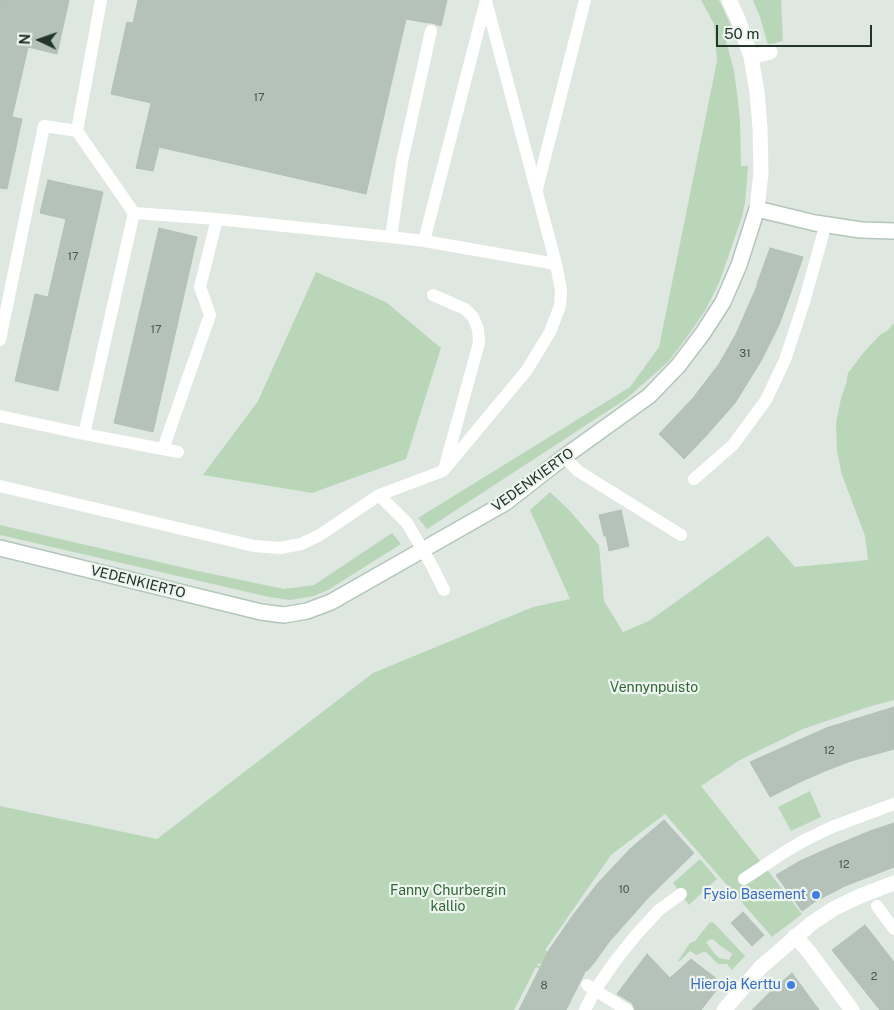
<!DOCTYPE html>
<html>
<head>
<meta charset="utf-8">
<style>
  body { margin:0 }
  #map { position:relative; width:894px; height:1010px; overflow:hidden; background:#dee8e1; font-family:"Public Sans",sans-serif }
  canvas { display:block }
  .north { position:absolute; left:15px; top:15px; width:50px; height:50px; -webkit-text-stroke:4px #eef5ef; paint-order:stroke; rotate:273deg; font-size:14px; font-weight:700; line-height:20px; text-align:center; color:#22352a }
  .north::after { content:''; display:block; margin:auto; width:18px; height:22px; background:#22352a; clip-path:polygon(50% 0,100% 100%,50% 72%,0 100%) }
  .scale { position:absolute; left:716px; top:25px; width:156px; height:22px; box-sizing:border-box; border:2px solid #22352a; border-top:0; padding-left:6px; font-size:15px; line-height:18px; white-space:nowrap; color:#22352a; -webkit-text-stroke:4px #eef5ef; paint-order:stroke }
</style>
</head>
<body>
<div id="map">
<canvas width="894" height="1010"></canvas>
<div class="north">N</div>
<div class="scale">50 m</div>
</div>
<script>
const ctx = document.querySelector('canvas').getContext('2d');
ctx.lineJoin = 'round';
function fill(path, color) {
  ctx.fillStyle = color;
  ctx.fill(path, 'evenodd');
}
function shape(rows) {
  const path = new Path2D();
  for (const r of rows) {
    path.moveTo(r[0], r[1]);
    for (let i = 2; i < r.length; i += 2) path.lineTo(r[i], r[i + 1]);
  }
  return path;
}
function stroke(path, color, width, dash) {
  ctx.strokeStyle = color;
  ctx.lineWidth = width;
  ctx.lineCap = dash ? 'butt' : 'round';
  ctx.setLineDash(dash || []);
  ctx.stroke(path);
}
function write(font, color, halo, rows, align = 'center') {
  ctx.font = font + ' "Public Sans",sans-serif';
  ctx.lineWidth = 4.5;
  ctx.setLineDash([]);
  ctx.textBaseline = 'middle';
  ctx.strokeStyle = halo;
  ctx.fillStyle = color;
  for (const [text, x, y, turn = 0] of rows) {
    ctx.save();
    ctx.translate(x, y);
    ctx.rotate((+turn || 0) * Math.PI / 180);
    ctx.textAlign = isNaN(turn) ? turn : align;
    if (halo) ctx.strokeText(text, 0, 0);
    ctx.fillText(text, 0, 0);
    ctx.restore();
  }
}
fill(shape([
  [701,0,719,0,733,30,724,33,734,71,737,93,740,119,741,166,748,166,745,203,742,217,719,283,706,309,692,330,669,361,626,399,427,529,418,518,630,387,659,347,717,61,714,24],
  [753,0,781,0,783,41,768,45,760,17],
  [316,272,386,302,441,348,406,459,312,493,203,475,258,401],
  [894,323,894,700,868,707,803,729,740,760,701,786,802,914,772,937,665,814,611,855,545,950,574,967,550,963,537,964,537,965,543,967,548,973,536,967,514,1010,0,1010,0,806,157,839,373,673,533,607,570,599,530,510,550,492,570,511,599,545,604,601,623,632,649,621,768,536,795,567,868,560,865,536,842,475,837,452,836,423,841,398,846,384,848,373,864,352,880,335,887,331],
  [0,525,198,571,284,589,314,585,392,533,401,544,328,590,314,596,290,600,269,597,0,535],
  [810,791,821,817,791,831,778,807],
  [700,859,717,879,689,905,673,883],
  [710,922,714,923,745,956,732,970,727,964,718,964,706,952,704,952,696,955,690,951,680,961,678,961,690,943,695,941],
  [712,939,715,941,718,944,732,954,729,960,719,958,714,953,706,942]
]), '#bad6b9');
const building = shape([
  [0,0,69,0,57,54,28,47,12,117,22,119,7,189,0,188,0,0],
  [138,0,447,0,441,26,432,23,428,23,406,19,366,194,159,147,153,171,136,168,151,103,111,94,127,22,133,23,138,0],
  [48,180,103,192,58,391,15,381,35,294,48,297,66,219,40,213,48,180],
  [159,228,197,237,153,432,114,423,159,228],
  [770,248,803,257,790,295,779,325,761,361,735,403,706,436,684,459,659,434,693,398,719,364,736,334,757,286,757,284,770,248],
  [621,510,629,546,609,551,606,536,604,536,599,515,621,510],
  [894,707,894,749,851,761,825,771,802,781,770,797,750,762,826,728,894,707],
  [664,820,694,853,648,898,609,942,594,963,587,971,586,970,566,1010,519,1010,549,950,573,915,598,883,630,849,664,820],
  [894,823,894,867,845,886,816,901,802,911,776,875,800,861,829,848,870,831,894,823],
  [743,912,764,935,752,946,731,923,743,912],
  [865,925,894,962,894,1010,880,1010,832,950,865,925],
  [647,954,670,978,691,959,722,983,701,1010,635,1010,634,1007,632,1003,617,994,647,954],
  [792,973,819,1010,752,1010,767,995,792,973]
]);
fill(building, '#b4c2b9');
stroke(building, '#b2c0b6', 1);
const secondary = shape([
  [0,548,261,612,284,615,307,611,331,602,505,503,564,457,649,396,678,366,703,333,723,302,739,265,757,209,815,223,861,230,894,231]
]);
stroke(secondary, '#b3c6ba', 18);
stroke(shape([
  [77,131,134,213,84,434],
  [537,189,585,0],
  [134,213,217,219,391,237,424,241,556,264],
  [391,237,402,162,431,31],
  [424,241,485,4],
  [433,295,465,309,473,317,478,329,479,343,445,466],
  [0,340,44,126,77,131,101,0],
  [0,416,84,434,178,452],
  [163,449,210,315,200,287,217,219],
  [564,457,578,471,681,535],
  [694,479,733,445,766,400,785,360,804,302,822,238,825,225],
  [0,486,254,546,280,548,301,544,320,535,379,495,443,471,527,370,550,332,560,306,561,290,556,264,486,1],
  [379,495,407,523,432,566,444,590],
  [744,879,783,853,803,841,832,827,894,804],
  [877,906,894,929],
  [587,985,627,1010],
  [585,1010,595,990,616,960,636,935,659,910,681,894]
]), '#fff', 12);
stroke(shape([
  [729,0,738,19,751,57,757,92,760,128,761,172,757,209],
  [751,57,770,52],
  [795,936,809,952,852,1010],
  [724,1010,761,967,812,923,835,908,860,896,894,883]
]), '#fff', 15);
stroke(secondary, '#fff', 15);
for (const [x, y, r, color] of [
  [816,895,5,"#3f7fe0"],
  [791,985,5,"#3f7fe0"]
]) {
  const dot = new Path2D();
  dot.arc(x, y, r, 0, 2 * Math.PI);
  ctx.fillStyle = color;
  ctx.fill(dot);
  stroke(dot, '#eef5ef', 2);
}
write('11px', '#46584e', null, [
  ["17",259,98],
  ["17",73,257],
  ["17",156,330],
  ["31",745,354],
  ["12",829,751],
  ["12",844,865],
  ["10",624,890],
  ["2",874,977],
  ["8",544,986]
]);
write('14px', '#22352a', '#eef5ef', [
  ["VEDENKIERTO",533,480,-36],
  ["VEDENKIERTO",138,582,14]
]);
write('14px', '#316637', '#eef5ef', [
  ["Vennynpuisto",654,688],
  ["Fanny Churbergin",448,891],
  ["kallio",448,907]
]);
write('14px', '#366cbe', '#eef5ef', [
  ["Fysio Basement",806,895],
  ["Hieroja Kerttu",781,985]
], 'right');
</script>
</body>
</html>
